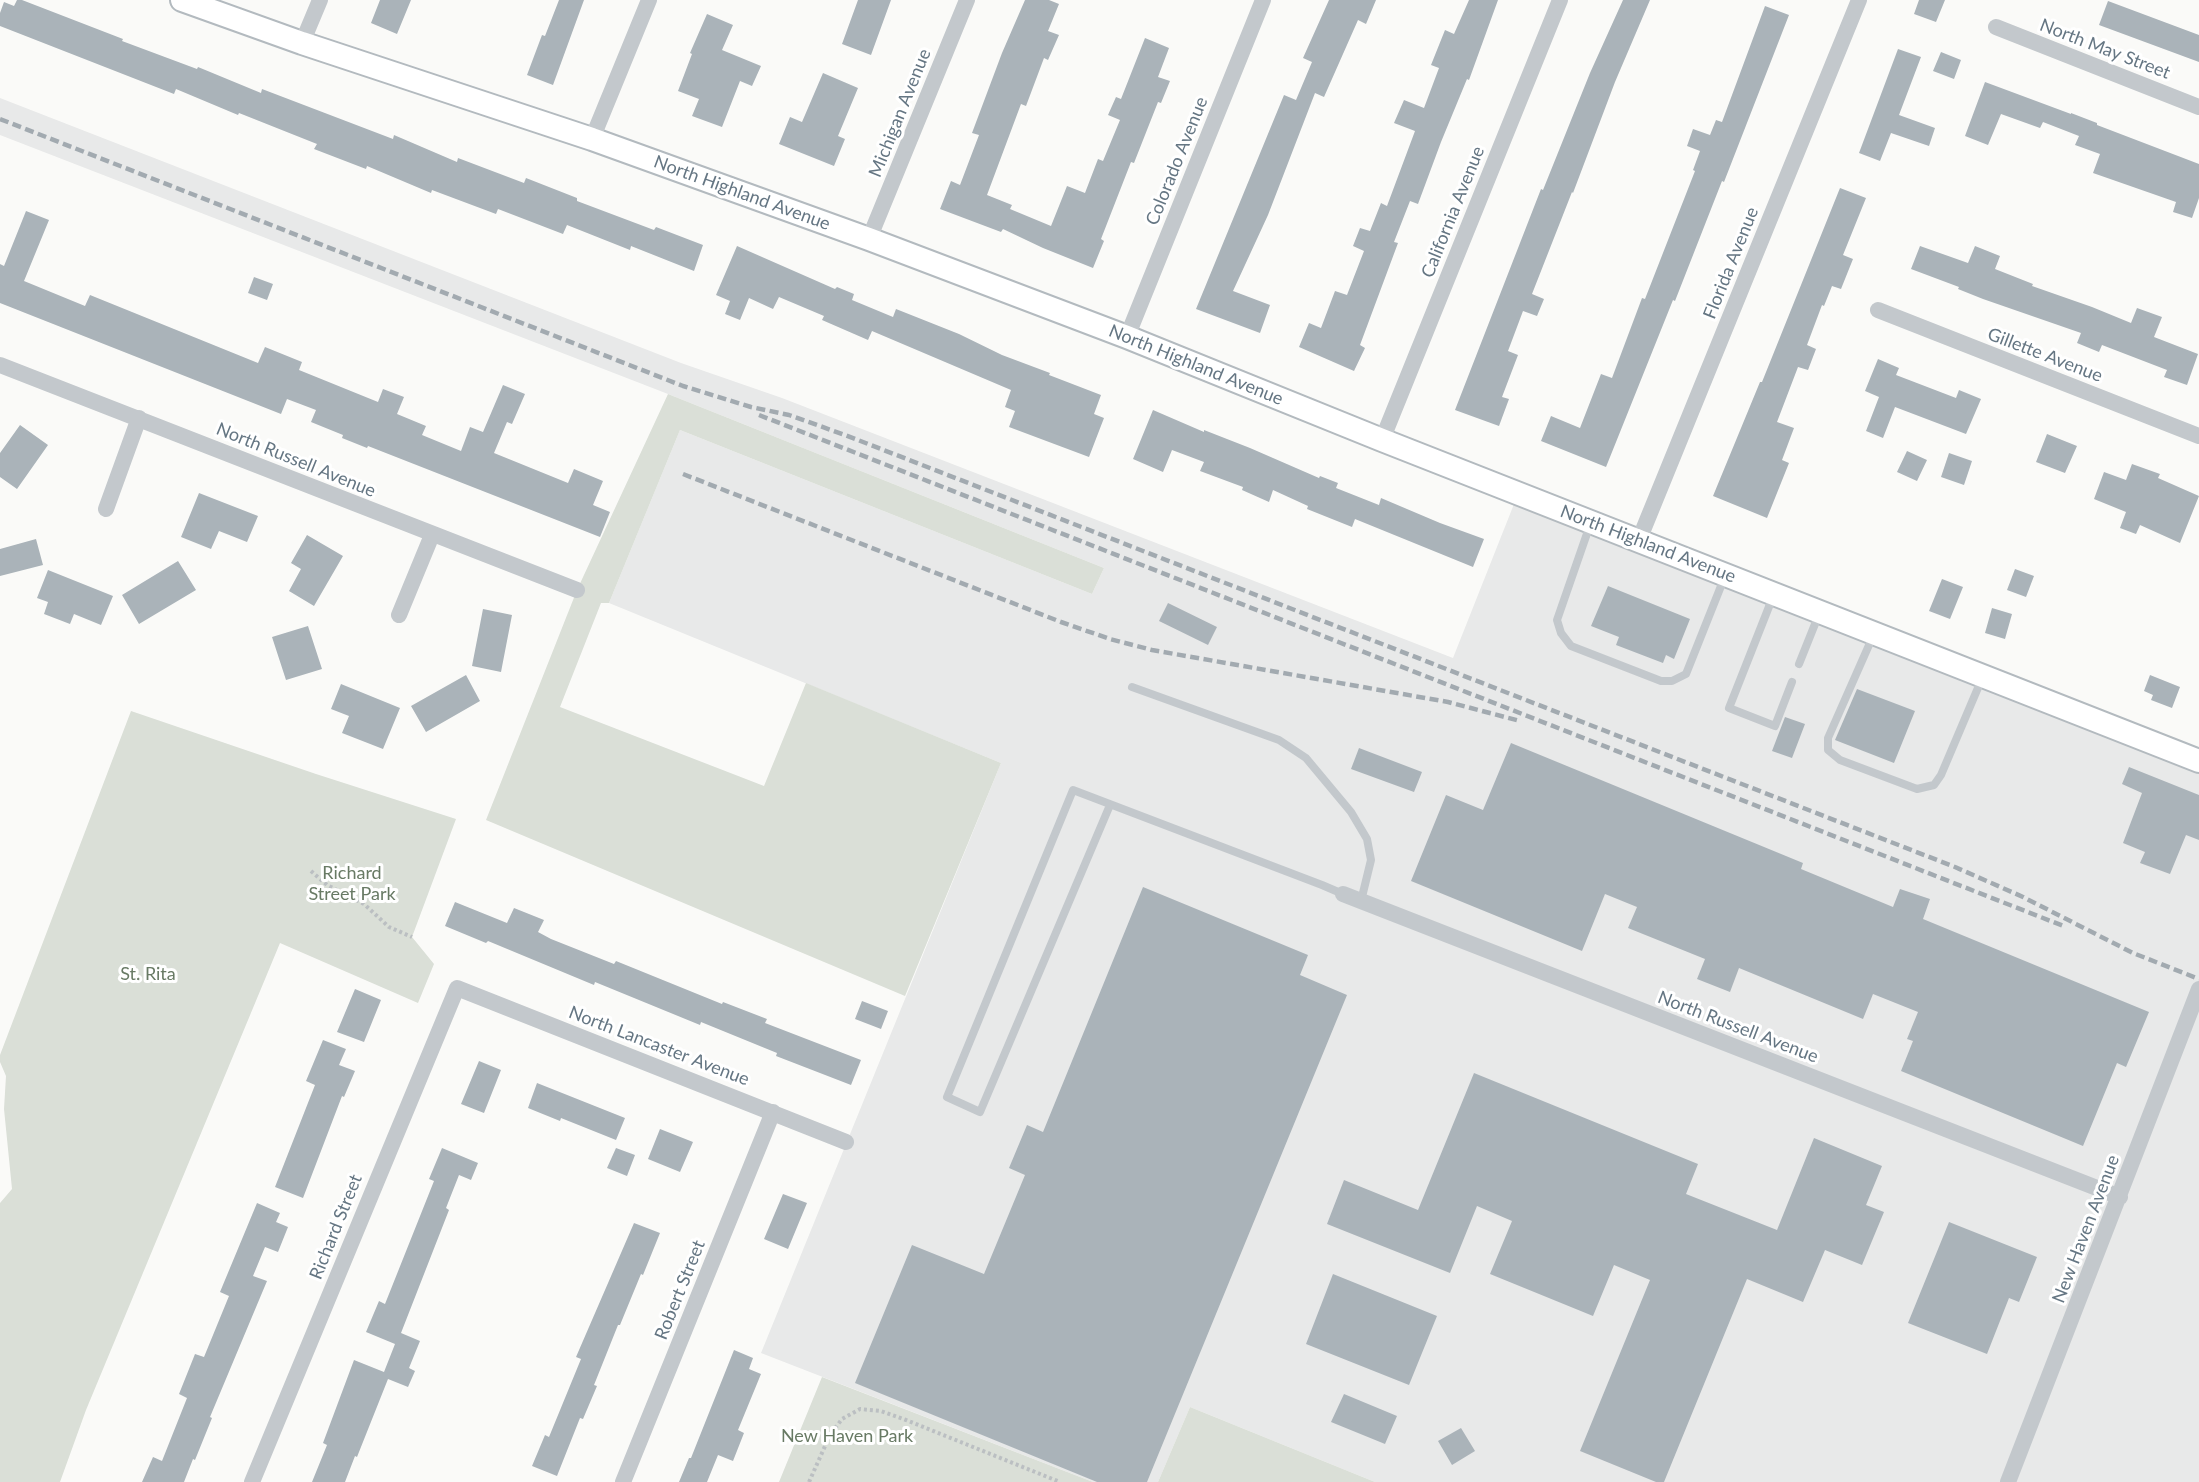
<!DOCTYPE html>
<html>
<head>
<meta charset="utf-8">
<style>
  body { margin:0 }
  canvas { display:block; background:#fafaf8 }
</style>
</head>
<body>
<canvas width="2199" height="1482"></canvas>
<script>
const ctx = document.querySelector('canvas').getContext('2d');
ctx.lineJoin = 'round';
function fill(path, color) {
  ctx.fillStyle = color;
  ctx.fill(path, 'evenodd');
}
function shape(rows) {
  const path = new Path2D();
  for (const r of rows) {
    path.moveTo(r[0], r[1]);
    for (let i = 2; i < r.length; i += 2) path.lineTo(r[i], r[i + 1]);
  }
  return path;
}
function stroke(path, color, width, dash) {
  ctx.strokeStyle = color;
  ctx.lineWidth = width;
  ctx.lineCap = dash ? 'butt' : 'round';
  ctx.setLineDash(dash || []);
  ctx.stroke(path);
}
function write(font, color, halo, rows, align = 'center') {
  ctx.font = font + ' Lato,sans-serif';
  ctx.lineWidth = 6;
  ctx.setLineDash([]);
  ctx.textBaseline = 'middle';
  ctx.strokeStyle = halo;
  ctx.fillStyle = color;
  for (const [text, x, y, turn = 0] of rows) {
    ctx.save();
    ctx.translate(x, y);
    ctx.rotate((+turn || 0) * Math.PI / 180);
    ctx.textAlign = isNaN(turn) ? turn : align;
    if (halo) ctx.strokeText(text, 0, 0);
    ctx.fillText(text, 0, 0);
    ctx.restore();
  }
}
fill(shape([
  [0,98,681,363,782,398,1453,658,1514,504,2199,766,2199,1482,1375,1482,1190,1407,1158,1482,1093,1482,761,1353,1001,763,609,603,680,430,1092,594,1104,568,668,394,0,135]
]), '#e8e9e9');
fill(shape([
  [668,394,1104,568,1092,594,680,430,609,603,601,603,560,707,764,786,806,683,1001,763,905,996,486,820,577,590],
  [131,711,316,774,456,819,412,937,434,964,418,1003,280,943,86,1410,60,1482,0,1482,0,1203,12,1189,4,1109,6,1076,0,1062,0,1055],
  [822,1377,1093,1482,779,1482],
  [1190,1407,1375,1482,1158,1482]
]), '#dadfd7');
fill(shape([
  [17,0,22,0,123,39,122,41,197,69,198,67,261,93,262,89,393,139,394,135,457,162,458,158,524,183,526,178,577,198,577,201,654,230,656,227,703,245,694,271,631,246,630,250,567,225,563,234,498,209,496,214,432,190,431,193,367,166,366,169,314,149,317,144,239,113,238,115,176,89,174,94,0,26,0,13,4,2,14,6],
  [380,0,411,0,397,34,371,23],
  [559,0,584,0,553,85,527,75,542,35,545,36],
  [858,0,891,0,871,55,842,44],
  [1025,0,1049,0,1059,4,1048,31,1059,35,1048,60,1044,58,1026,106,1021,104,987,195,1012,205,1010,209,1051,226,1067,186,1085,193,1098,159,1103,161,1120,120,1108,115,1116,97,1121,99,1145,38,1169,48,1158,77,1170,81,1161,103,1158,102,1134,163,1131,162,1101,239,1104,241,1093,268,1043,248,1003,229,1001,232,940,209,951,181,960,185,979,135,972,133,1002,53],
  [1329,0,1376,0,1366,24,1358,20,1324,97,1315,93,1268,215,1233,291,1270,305,1260,333,1196,309,1284,95,1296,100,1312,62,1303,58],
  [1469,0,1498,0,1469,80,1467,79,1441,142,1418,204,1410,201,1394,242,1398,243,1360,345,1365,348,1354,371,1299,347,1309,323,1321,328,1335,291,1347,295,1364,251,1353,246,1360,228,1370,231,1381,203,1387,206,1415,131,1394,123,1404,100,1424,108,1439,68,1431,65,1445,30,1454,34],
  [1623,0,1650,0,1615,82,1573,193,1572,192,1532,294,1544,299,1537,316,1523,311,1508,351,1518,355,1502,397,1509,399,1499,426,1455,410,1541,189,1543,190,1590,73],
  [1919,0,1945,0,1936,22,1914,14],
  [2108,1,2199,35,2199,62,2099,25],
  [1765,6,1789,15,1724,182,1722,181,1675,301,1673,300,1606,467,1541,441,1551,416,1580,428,1601,374,1612,378,1642,298,1645,299,1695,171,1693,170,1700,151,1687,146,1693,129,1710,135,1716,120,1722,122],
  [707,14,733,25,722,50,761,66,752,86,740,81,722,127,692,116,699,99,678,91,692,54,690,53],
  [1898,49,1921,57,1899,115,1935,128,1929,146,1891,133,1880,161,1859,153],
  [1941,52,1961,60,1954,79,1933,71],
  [823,73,858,88,838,136,845,139,834,166,779,144,790,117,802,122],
  [1985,82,2071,114,2071,113,2097,123,2097,125,2199,164,2199,198,2192,218,2173,212,2176,202,2093,173,2100,154,2075,145,2079,136,2043,122,2040,128,2001,114,1988,145,1965,136],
  [1840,188,1866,198,1843,255,1853,259,1841,289,1832,286,1824,306,1822,305,1807,345,1816,349,1808,370,1798,367,1777,422,1794,428,1782,460,1789,463,1767,518,1713,496,1760,382,1762,382],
  [26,211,49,220,24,281,85,306,90,295,258,363,265,347,302,362,299,370,378,402,383,389,404,397,397,414,426,426,422,435,461,451,470,427,483,432,503,385,525,394,512,424,507,422,494,453,568,483,574,469,603,481,593,505,610,512,600,537,368,446,367,448,342,438,343,435,311,422,316,410,287,399,281,414,0,303,0,264,4,266],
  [737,246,835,289,837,287,854,294,852,300,893,317,896,309,959,334,1002,355,1050,373,1049,375,1101,395,1094,414,1104,418,1089,457,1009,427,1015,411,1005,407,1011,390,872,331,868,340,822,320,824,316,779,297,773,309,749,298,740,320,725,314,730,301,716,295],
  [1920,246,1968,263,1975,246,2000,256,1995,269,2033,284,2032,286,2092,307,2131,323,2137,308,2162,317,2154,337,2198,354,2187,385,2164,377,2167,370,2102,345,2099,352,2077,343,2081,333,1983,299,1958,289,1959,287,1911,269],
  [254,277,273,284,267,300,248,293],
  [1878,359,1899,368,1896,375,1956,398,1959,390,1981,399,1966,434,1895,407,1883,438,1866,431,1879,397,1865,391],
  [1153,410,1204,432,1204,430,1250,448,1319,478,1320,476,1338,483,1336,488,1379,505,1381,498,1440,523,1484,539,1473,567,1355,519,1352,527,1307,509,1308,506,1273,490,1269,502,1242,490,1243,487,1200,471,1204,462,1172,450,1163,472,1133,459],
  [20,425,48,445,17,489,0,477,0,453],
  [2047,434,2077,446,2065,473,2036,462],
  [1907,451,1927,460,1917,481,1897,472],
  [1949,453,1972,461,1964,485,1941,477],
  [2132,464,2160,474,2158,478,2199,496,2180,543,2140,525,2136,534,2120,528,2126,512,2094,499,2104,472,2126,480],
  [199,493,258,516,247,542,219,531,211,549,181,537],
  [307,535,343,556,314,606,289,591,301,569,291,563],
  [36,539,43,565,0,576,0,549],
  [178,561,196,590,139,624,122,595],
  [2015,569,2034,576,2026,597,2007,590],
  [48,570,113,596,101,625,74,614,70,624,44,614,48,602,37,598],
  [1942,579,1963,587,1950,619,1929,611],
  [1608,586,1690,619,1674,659,1666,655,1663,663,1616,645,1619,637,1591,626],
  [1168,603,1217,627,1208,645,1159,621],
  [1992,608,2012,614,2005,639,1985,633],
  [483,609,512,615,501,672,472,666],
  [308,626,322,669,286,680,272,637],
  [466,675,480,701,426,732,411,706],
  [2150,675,2180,687,2172,708,2151,700,2153,695,2144,691],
  [341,684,400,708,383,749,342,733,349,716,331,709],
  [1857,689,1915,711,1894,763,1835,740],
  [1785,717,1805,724,1792,758,1772,751],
  [1511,743,1803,863,1801,869,1893,907,1900,889,1930,899,1923,919,2149,1012,2126,1067,2117,1063,2083,1146,1901,1071,1913,1041,1907,1039,1918,1012,1873,994,1863,1019,1739,968,1730,992,1697,979,1705,959,1628,928,1637,907,1605,894,1582,951,1411,881,1446,795,1483,810],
  [1359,748,1422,772,1414,792,1351,769],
  [2129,767,2199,795,2199,840,2186,835,2170,874,2140,863,2145,852,2123,843,2142,793,2122,784],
  [1143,887,1308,955,1300,975,1347,995,1147,1482,1097,1482,855,1383,912,1245,984,1274,1025,1175,1009,1168,1027,1125,1043,1132],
  [455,902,507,923,514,908,544,920,538,932,551,939,614,964,616,961,722,1004,723,1002,767,1019,765,1023,861,1060,851,1085,776,1056,777,1053,701,1022,700,1025,595,982,594,985,488,941,486,943,445,926],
  [355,989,381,1000,364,1042,337,1032],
  [862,1001,888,1011,881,1029,855,1019],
  [323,1040,346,1049,339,1065,355,1071,344,1097,342,1096,303,1198,275,1187,315,1085,306,1081],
  [479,1061,501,1070,484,1113,461,1104],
  [1474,1073,1698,1164,1686,1194,1777,1230,1814,1138,1882,1166,1866,1205,1884,1212,1862,1265,1825,1250,1803,1302,1747,1279,1664,1482,1656,1482,1580,1451,1650,1280,1614,1265,1593,1316,1490,1274,1512,1221,1477,1206,1450,1273,1327,1224,1344,1180,1418,1210],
  [537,1083,625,1118,616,1140,561,1118,560,1121,528,1108],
  [660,1129,693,1142,680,1172,648,1159],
  [442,1148,478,1163,471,1180,459,1175,446,1208,449,1210,401,1333,420,1341,409,1368,415,1371,408,1387,388,1379,357,1457,355,1456,345,1482,312,1482,327,1445,323,1443,354,1360,384,1372,395,1344,366,1332,379,1301,385,1304,434,1181,429,1179],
  [616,1148,635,1155,627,1176,607,1168],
  [783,1194,807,1203,788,1249,764,1239],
  [257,1203,280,1213,276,1222,288,1227,278,1252,265,1247,253,1276,267,1281,210,1417,212,1418,195,1460,193,1459,184,1482,142,1482,153,1457,162,1461,187,1398,179,1394,195,1354,204,1357,229,1296,220,1292],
  [1949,1222,2037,1257,2019,1302,2009,1298,1987,1354,1908,1323],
  [634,1223,660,1233,643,1275,641,1274,620,1325,618,1325,594,1385,597,1386,583,1419,580,1418,557,1476,532,1466,545,1435,549,1437,581,1359,576,1357],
  [1333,1274,1437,1316,1409,1385,1306,1344],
  [734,1350,753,1358,749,1369,761,1374,738,1430,744,1433,733,1461,718,1455,707,1482,679,1482,689,1458,691,1458],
  [1344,1394,1397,1416,1385,1444,1331,1422],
  [1461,1428,1475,1451,1452,1465,1438,1441]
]), '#aab3b9');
const secondary = shape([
  [182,0,302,43,592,139,869,239,1127,337,1382,440,2199,761]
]);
stroke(secondary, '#b3babf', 26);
stroke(shape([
  [311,871,327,885,364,904,389,927,412,937],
  [809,1482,830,1435,842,1419,860,1409,881,1411,906,1420,1060,1482]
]), '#bbbfc2', 4, [3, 3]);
stroke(shape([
  [1591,522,1557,620,1561,633,1571,646,1661,681,1672,681,1686,674,1725,576],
  [1774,594,1729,708,1775,726,1792,682],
  [1873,636,1828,738,1828,750,1840,760,1917,789,1934,785,1941,775,1983,676],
  [1799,664,1819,614],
  [1132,687,1279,740,1306,758,1351,812,1367,839,1371,860,1361,901],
  [1110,805,980,1112,947,1097,1073,790,1322,885,1343,894]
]), '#c3c8cc', 8);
stroke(shape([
  [1996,27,2199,107],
  [302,43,320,0],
  [592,139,649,0],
  [869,239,967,0],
  [1878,310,2199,436],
  [1127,337,1263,0],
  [0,365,577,590],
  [1382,440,1560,0],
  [106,509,139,418],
  [1639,540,1859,0],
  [399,615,432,535],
  [1343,894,2120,1197],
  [252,1482,457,988,846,1142],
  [623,1482,773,1112],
  [2008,1482,2199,989]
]), '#c3c8cc', 16);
stroke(secondary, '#fff', 22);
stroke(shape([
  [0,119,683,386,751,407,789,415,845,435,1955,867,2023,897,2133,953,2199,979],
  [759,415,2066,927],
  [683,474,1061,622,1110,639,1152,650,1448,702,1520,721]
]), '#a2aab0', 4.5, [9, 4.5]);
write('18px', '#657683', '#fff', [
  ["North May Street",2105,49,21],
  ["Michigan Avenue",900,113,-68],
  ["Colorado Avenue",1177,161,-68],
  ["North Highland Avenue",742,193,20],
  ["California Avenue",1453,212,-68],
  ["Florida Avenue",1731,263,-68],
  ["Gillette Avenue",2045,355,21],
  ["North Highland Avenue",1196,365,22],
  ["North Russell Avenue",296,460,22],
  ["North Highland Avenue",1648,544,21],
  ["North Russell Avenue",1738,1027,21],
  ["North Lancaster Avenue",659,1046,21],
  ["Richard Street",336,1227,-68],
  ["New Haven Avenue",2086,1229,-69],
  ["Robert Street",680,1290,-68]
]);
write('18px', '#687a64', '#fff', [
  ["Richard",352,873],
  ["Street Park",352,894],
  ["St. Rita",148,974],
  ["New Haven Park",847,1436]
]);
</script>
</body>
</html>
